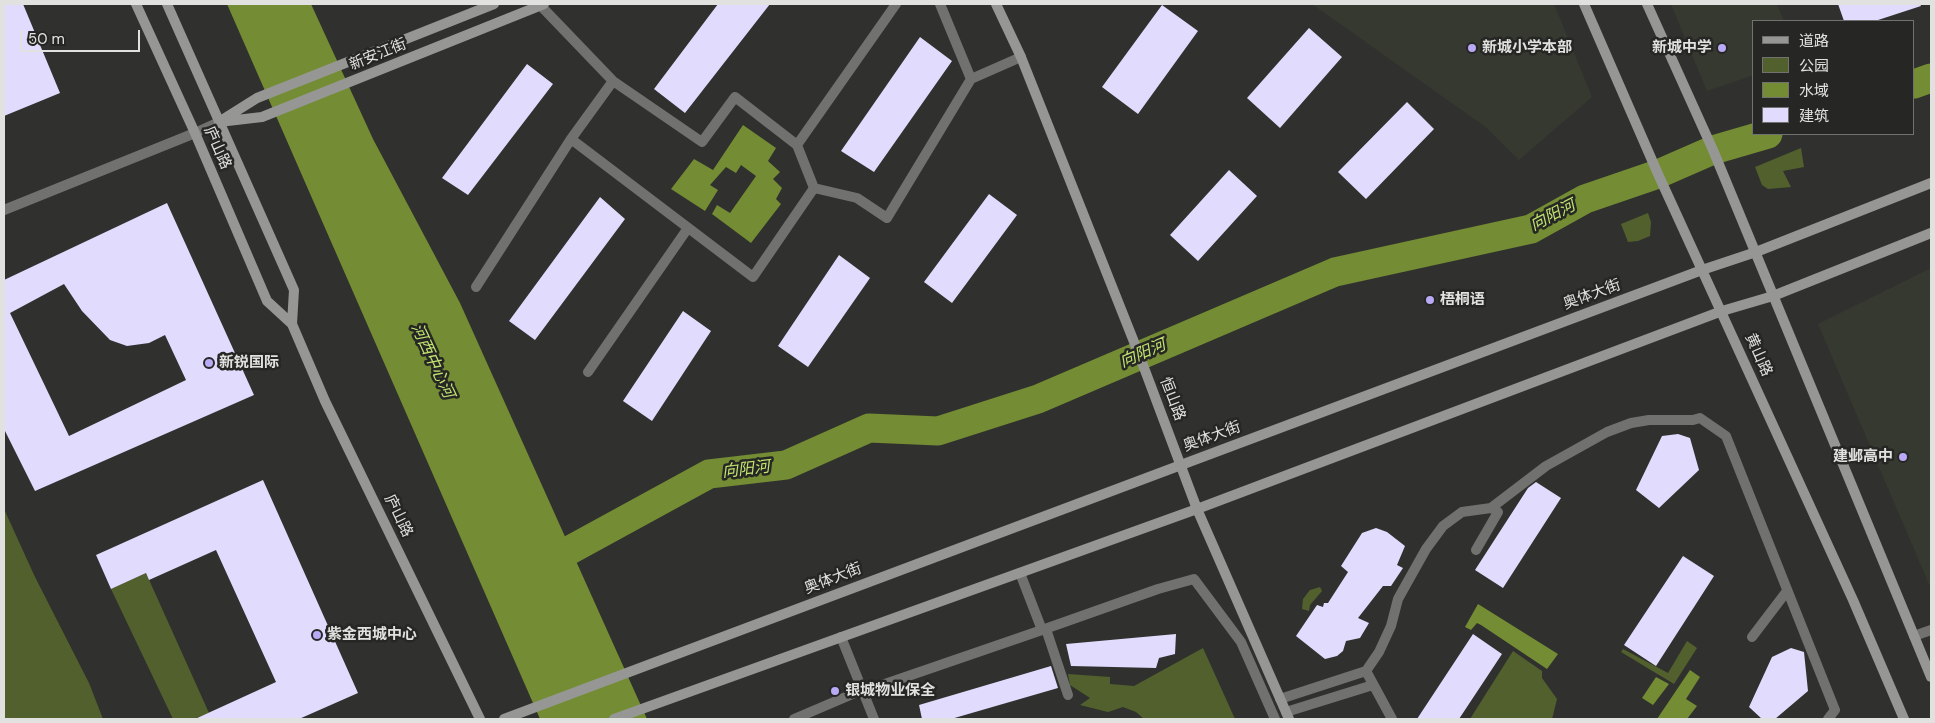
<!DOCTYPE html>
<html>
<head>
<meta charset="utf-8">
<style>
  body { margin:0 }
  #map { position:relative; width:1935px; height:723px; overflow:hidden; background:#30312e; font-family:"DM Sans","Noto Sans SC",sans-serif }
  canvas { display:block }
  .frame { position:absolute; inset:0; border:5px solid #e1e2e0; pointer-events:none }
  .legend { position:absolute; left:1752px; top:20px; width:162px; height:115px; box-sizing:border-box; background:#262724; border:1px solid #71726f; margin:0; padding:6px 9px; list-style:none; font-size:15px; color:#e1e2e0 }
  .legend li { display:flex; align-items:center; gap:10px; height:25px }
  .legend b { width:25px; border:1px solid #71726f }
  .scale { position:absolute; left:20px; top:30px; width:120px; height:22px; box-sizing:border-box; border:2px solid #e1e2e0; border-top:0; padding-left:6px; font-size:15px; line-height:18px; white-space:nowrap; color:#e1e2e0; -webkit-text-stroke:4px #262724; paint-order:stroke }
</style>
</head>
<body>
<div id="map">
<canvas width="1935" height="723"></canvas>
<div class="frame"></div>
<ul class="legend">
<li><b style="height:6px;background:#969794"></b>道路</li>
<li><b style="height:14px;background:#51602c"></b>公园</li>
<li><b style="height:14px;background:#748c33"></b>水域</li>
<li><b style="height:14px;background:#e1dbfd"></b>建筑</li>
</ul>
<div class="scale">50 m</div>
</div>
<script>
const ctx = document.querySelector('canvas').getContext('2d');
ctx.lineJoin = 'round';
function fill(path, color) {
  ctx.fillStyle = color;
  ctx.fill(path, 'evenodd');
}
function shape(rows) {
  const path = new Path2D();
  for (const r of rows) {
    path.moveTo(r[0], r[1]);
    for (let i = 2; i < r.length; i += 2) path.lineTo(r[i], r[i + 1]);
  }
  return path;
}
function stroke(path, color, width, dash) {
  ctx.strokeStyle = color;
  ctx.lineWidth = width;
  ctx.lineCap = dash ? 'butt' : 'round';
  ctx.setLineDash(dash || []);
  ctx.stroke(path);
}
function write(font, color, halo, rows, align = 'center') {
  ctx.font = font + ' "DM Sans","Noto Sans SC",sans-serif';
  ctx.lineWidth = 5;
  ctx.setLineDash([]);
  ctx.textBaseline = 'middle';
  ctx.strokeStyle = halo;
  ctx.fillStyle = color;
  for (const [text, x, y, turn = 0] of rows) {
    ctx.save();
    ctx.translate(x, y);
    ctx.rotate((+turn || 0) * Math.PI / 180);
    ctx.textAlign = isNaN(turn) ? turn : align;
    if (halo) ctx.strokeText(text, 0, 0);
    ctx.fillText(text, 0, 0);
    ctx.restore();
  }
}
fill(shape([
  [1312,4,1554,4,1592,97,1519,160,1487,128],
  [1671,4,1777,4,1784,21,1754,21,1754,75,1707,91],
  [1931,268,1931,589,1818,324]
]), '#363930');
fill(shape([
  [1801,148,1804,167,1783,171,1791,187,1768,189,1762,185,1755,167],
  [1648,213,1651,222,1650,236,1638,241,1628,242,1621,224],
  [4,509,35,577,89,683,103,719,4,719],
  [146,573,209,713,194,719,173,719,111,589],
  [1320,587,1322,591,1310,605,1309,611,1302,609,1303,599,1310,590],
  [1687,641,1697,648,1674,684,1621,652,1623,649,1668,673],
  [1203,648,1235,719,1144,719,1136,712,1123,707,1108,712,1080,705,1090,698,1070,685,1068,674,1110,677,1110,684,1134,686],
  [1513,651,1542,671,1542,678,1557,699,1552,719,1470,719]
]), '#51602c');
fill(shape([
  [227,4,311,4,373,139,460,303,647,719,540,719],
  [743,125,776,148,768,161,780,172,773,179,782,188,776,199,781,204,751,243,712,214,717,205,730,213,756,176,741,165,736,173,726,167,710,185,718,190,705,211,671,189,694,159,713,170],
  [1478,604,1558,654,1547,669,1481,625,1477,623,1471,630,1465,627],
  [1690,670,1700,677,1686,699,1697,706,1687,719,1657,719],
  [1656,677,1669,684,1653,705,1642,698]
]), '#748c33');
stroke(shape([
  [1914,84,1931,78],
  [537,568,709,474,786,465,869,428,938,431,1038,399,1335,272,1531,229,1585,199,1658,174,1713,150,1768,134]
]), '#748c33', 29);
fill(shape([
  [4,4,23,4,60,93,4,116],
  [718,4,770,4,685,113,654,89],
  [1838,4,1920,4,1921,6,1875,21,1844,21],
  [1162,5,1198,31,1138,114,1102,87],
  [1309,28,1342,57,1280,128,1247,98],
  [920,37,952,61,874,172,841,151],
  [527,64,553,84,468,195,442,178],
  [1407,102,1434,129,1366,199,1338,172],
  [1229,170,1257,196,1198,261,1170,235],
  [989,194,1017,215,952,303,924,282],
  [600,197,625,219,535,340,509,321],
  [167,203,254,395,35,491,4,429,4,280],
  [64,284,82,311,110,340,127,346,149,343,165,335,186,380,69,436,10,313],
  [839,255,870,278,808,367,778,346],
  [683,311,711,331,652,421,623,401],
  [1678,434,1690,438,1699,470,1659,508,1636,490,1662,436],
  [263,480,358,693,299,719,195,719,276,682,216,550,149,580,146,573,111,589,96,555],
  [1536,482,1561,498,1503,588,1475,570,1528,488],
  [1376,528,1387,532,1405,546,1397,565,1403,568,1391,586,1383,586,1358,618,1369,623,1360,638,1346,641,1343,651,1337,656,1325,659,1296,636,1317,605,1323,607,1324,603,1328,603,1348,572,1341,566,1362,533],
  [1683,556,1714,576,1656,666,1624,645],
  [1176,634,1175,654,1159,658,1156,668,1071,666,1066,644],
  [1473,634,1502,654,1459,719,1417,719],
  [1791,648,1804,652,1808,691,1775,719,1762,719,1749,707,1772,657],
  [1051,666,1058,688,951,719,922,719,919,705]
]), '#e1dbfd');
stroke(shape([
  [940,4,971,79],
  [540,5,613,81,571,139,753,277,814,188,857,198,887,218,971,79,1021,57],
  [613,81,702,142,735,97,797,145,896,4],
  [797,145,814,188],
  [4,210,195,133,219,122],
  [476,287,571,139],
  [588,372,688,228],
  [1491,508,1546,466,1607,432,1631,423,1649,420,1693,420,1700,418,1726,436,1835,710,1828,719],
  [1020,573,1042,630],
  [1046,629,1068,695],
  [1914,636,1931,630],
  [841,637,874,719],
  [1752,637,1787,591],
  [1280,699,1366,671],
  [1286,712,1373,685],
  [794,719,862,690,882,685,1042,630,1158,589,1194,579,1241,642,1275,719],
  [1392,719,1366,671,1379,652,1391,626,1398,599,1403,590,1426,549,1443,526,1462,512,1491,508,1498,512,1476,550]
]), '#717270', 10);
stroke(shape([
  [136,4,195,133,267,301,292,324,325,401,480,719],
  [167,4,294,290,292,324],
  [996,4,1021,57,1140,357,1197,509,1289,719],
  [1584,4,1658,174,1853,600,1904,719],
  [1647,4,1713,150,1931,677],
  [222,120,257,98,494,4],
  [219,122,262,117,544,4],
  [504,719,1181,465,1702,270,1756,252,1931,183],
  [614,719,1197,509,1722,311,1773,296,1931,233]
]), '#969794', 10);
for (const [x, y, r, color] of [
  [1472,48,5,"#baaaf6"],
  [1722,48,5,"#baaaf6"],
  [1430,300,5,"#baaaf6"],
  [209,363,5,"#baaaf6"],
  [1903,457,5,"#baaaf6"],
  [317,635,5,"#baaaf6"],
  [835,691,5,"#baaaf6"]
]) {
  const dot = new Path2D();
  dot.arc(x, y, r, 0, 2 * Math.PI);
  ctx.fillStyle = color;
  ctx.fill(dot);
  stroke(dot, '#262724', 2);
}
write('bold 15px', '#e1e2e0', '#262724', [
  ["新城小学本部",1482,48],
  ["新城中学",1712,48,"right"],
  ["梧桐语",1440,300],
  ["新锐国际",219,363],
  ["建邺高中",1893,457,"right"],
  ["紫金西城中心",327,635],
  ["银城物业保全",845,691]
], 'left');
write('15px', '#e1e2e0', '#262724', [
  ["新安江街",378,55,-22],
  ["庐山路",217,148,66],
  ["奥体大街",1592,295,-20],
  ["黄山路",1758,355,66],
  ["恒山路",1172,399,69],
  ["奥体大街",1212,437,-20],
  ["庐山路",398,516,64],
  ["奥体大街",833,579,-21]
]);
write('italic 16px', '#c3e570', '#262724', [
  ["向阳河",1553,216,-27],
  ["向阳河",1143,354,-23],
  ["河西中心河",432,361,65],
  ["向阳河",746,470,-7]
]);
</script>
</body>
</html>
